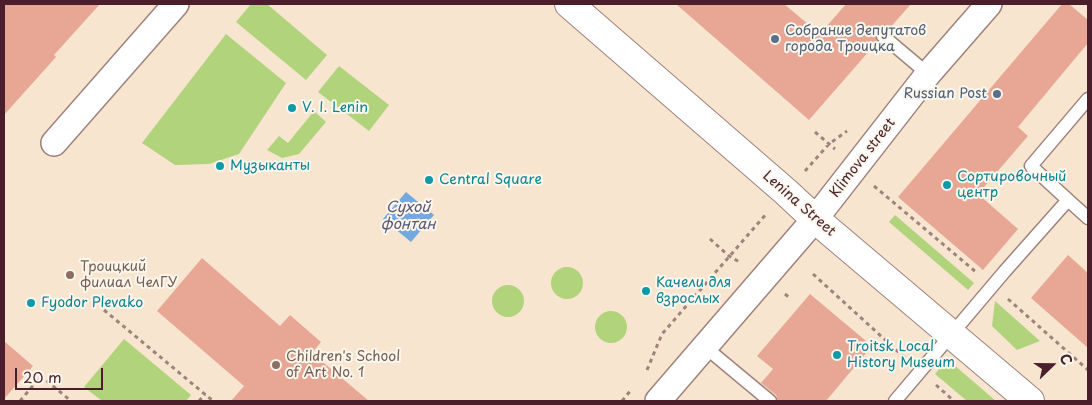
<!DOCTYPE html>
<html>
<head>
<meta charset="utf-8">
<style>
  body { margin:0 }
  #map { position:relative; width:1092px; height:405px; overflow:hidden; background:#f7e5cf; font-family:"Playpen Sans",sans-serif }
  canvas { display:block }
  .frame { position:absolute; inset:0; border:5px solid #4a1f2b; pointer-events:none }
  .north { position:absolute; left:1027px; top:340px; width:50px; height:50px; -webkit-text-stroke:4px #fbf7ec; paint-order:stroke; rotate:68deg; font-size:14px; font-weight:700; line-height:20px; text-align:center; color:#4a1f2b }
  .north::after { content:''; display:block; margin:auto; width:18px; height:22px; background:#4a1f2b; clip-path:polygon(50% 0,100% 100%,50% 72%,0 100%) }
  .scale { position:absolute; left:15px; top:368px; width:88px; height:22px; box-sizing:border-box; border:2px solid #4a1f2b; border-top:0; padding-left:6px; font-size:15px; line-height:18px; white-space:nowrap; color:#4a1f2b; -webkit-text-stroke:4px #fbf7ec; paint-order:stroke }
</style>
</head>
<body>
<div id="map">
<canvas width="1092" height="405"></canvas>
<div class="frame"></div>
<div class="north">С</div>
<div class="scale">20 m</div>
</div>
<script>
const ctx = document.querySelector('canvas').getContext('2d');
ctx.lineJoin = 'round';
function fill(path, color) {
  ctx.fillStyle = color;
  ctx.fill(path, 'evenodd');
}
function shape(rows) {
  const path = new Path2D();
  for (const r of rows) {
    if (r.length === 3) {
      path.moveTo(r[0] + r[2], r[1]);
      path.arc(r[0], r[1], r[2], 0, 2 * Math.PI);
      continue;
    }
    path.moveTo(r[0], r[1]);
    for (let i = 2; i < r.length; i += 2) path.lineTo(r[i], r[i + 1]);
  }
  return path;
}
function stroke(path, color, width, dash) {
  ctx.strokeStyle = color;
  ctx.lineWidth = width;
  ctx.lineCap = dash ? 'butt' : 'round';
  ctx.setLineDash(dash || []);
  ctx.stroke(path);
}
function write(font, color, halo, rows, align = 'center') {
  ctx.font = font + ' "Playpen Sans",sans-serif';
  ctx.lineWidth = 4;
  ctx.setLineDash([]);
  ctx.textBaseline = 'middle';
  ctx.strokeStyle = halo;
  ctx.fillStyle = color;
  for (const [text, x, y, turn = 0] of rows) {
    ctx.save();
    ctx.translate(x, y);
    ctx.rotate((+turn || 0) * Math.PI / 180);
    ctx.textAlign = isNaN(turn) ? turn : align;
    if (halo) ctx.strokeText(text, 0, 0);
    ctx.fillText(text, 0, 0);
    ctx.restore();
  }
}
fill(shape([
  [251,4,267,4,327,55,306,80,236,22],
  [226,34,286,83,239,154,209,164,175,165,142,143],
  [339,66,389,105,369,131,318,92],
  [314,111,326,122,299,154,282,158,267,150,279,136,288,143],
  [895,215,974,283,968,290,889,222],
  [567,283,16],
  [508,301,16],
  [995,301,1040,341,1017,350,992,326],
  [611,327,16],
  [124,339,191,395,186,401,102,401,84,387],
  [947,359,996,401,967,401,935,374]
]), '#b0d37c');
fill(shape([
  [406,192,434,215,411,242,383,219]
]), '#72a9e1');
fill(shape([
  [4,4,100,4,54,55,56,57,4,115],
  [676,4,784,4,820,34,846,4,911,4,888,30,884,28,877,30,875,35,877,42,809,120],
  [1062,4,1069,4,1088,20,1088,43,1018,127,1028,136,978,194,1018,229,983,270,898,197],
  [1068,255,1088,273,1088,348,1031,298],
  [202,258,280,326,290,315,321,342,312,353,369,401,231,401,244,386,157,311],
  [810,294,872,346,826,401,778,401,776,395,761,383,773,369,757,356],
  [4,341,33,366,4,399]
]), '#e8a795');
const lane = shape([
  [883,36,928,74],
  [1068,200,1031,166,1088,99],
  [705,347,770,401],
  [895,401,1005,271,1068,200,1088,218]
]);
const street = shape([
  [54,143,176,4],
  [658,401,815,219,928,74,989,4]
]);
const secondary = shape([
  [569,4,786,192,815,219,1030,401]
]);
stroke(lane, '#a0827d', 15);
stroke(street, '#a0827d', 28);
stroke(secondary, '#a0827d', 30);
stroke(shape([
  [815,132,835,149],
  [805,171,829,144,847,131],
  [874,186,976,272],
  [710,239,729,256,741,263],
  [813,274,905,358],
  [785,294,791,299],
  [1008,299,1088,370],
  [104,310,213,401],
  [647,370,662,334,767,213],
  [936,385,954,401],
  [20,401,41,376,71,401],
  [199,401,205,394],
  [622,401,631,390]
]), '#a0827d', 3, [4, 4]);
stroke(lane, '#fff', 12);
stroke(street, '#fff', 25);
stroke(secondary, '#fff', 28);
for (const [x, y, r, color] of [
  [775,39,5,"#5c6f8a"],
  [997,94,5,"#5c6f8a"],
  [292,108,5,"#0f9aa8"],
  [220,166,5,"#0f9aa8"],
  [429,180,5,"#0f9aa8"],
  [947,185,5,"#0f9aa8"],
  [70,275,5,"#8d6e63"],
  [646,291,5,"#0f9aa8"],
  [31,303,5,"#0f9aa8"],
  [837,355,5,"#0f9aa8"],
  [276,365,5,"#8d6e63"]
]) {
  const dot = new Path2D();
  dot.arc(x, y, r, 0, 2 * Math.PI);
  ctx.fillStyle = color;
  ctx.fill(dot);
  stroke(dot, '#fbf7ec', 2);
}
write('14px', '#4e5e75', '#fbf7ec', [
  ["Собрание депутатов",785,31],
  ["города Троицка",785,47],
  ["Russian Post",987,94,"right"]
], 'left');
write('14px', '#0d838f', '#fbf7ec', [
  ["V. I. Lenin",302,108],
  ["Музыканты",230,166],
  ["Сортировочный",957,177],
  ["центр",957,193],
  ["Central Square",439,180],
  ["Качели для",656,283],
  ["взрослых",656,299],
  ["Fyodor Plevako",41,303],
  ["Troitsk Local",847,347],
  ["History Museum",847,363]
], 'left');
write('14px', '#4a1f2b', '#fbf7ec', [
  ["Klimova street",863,158,-52],
  ["Lenina Street",799,204,41]
]);
write('14px', '#785e54', '#fbf7ec', [
  ["Троицкий",80,267],
  ["филиал ЧелГУ",80,283],
  ["Children's School",286,357],
  ["of Art No. 1",286,373]
], 'left');
write('italic 15px', '#5a5674', '#fbf7ec', [
  ["Сухой",408,208],
  ["фонтан",408,225]
]);
</script>
</body>
</html>
